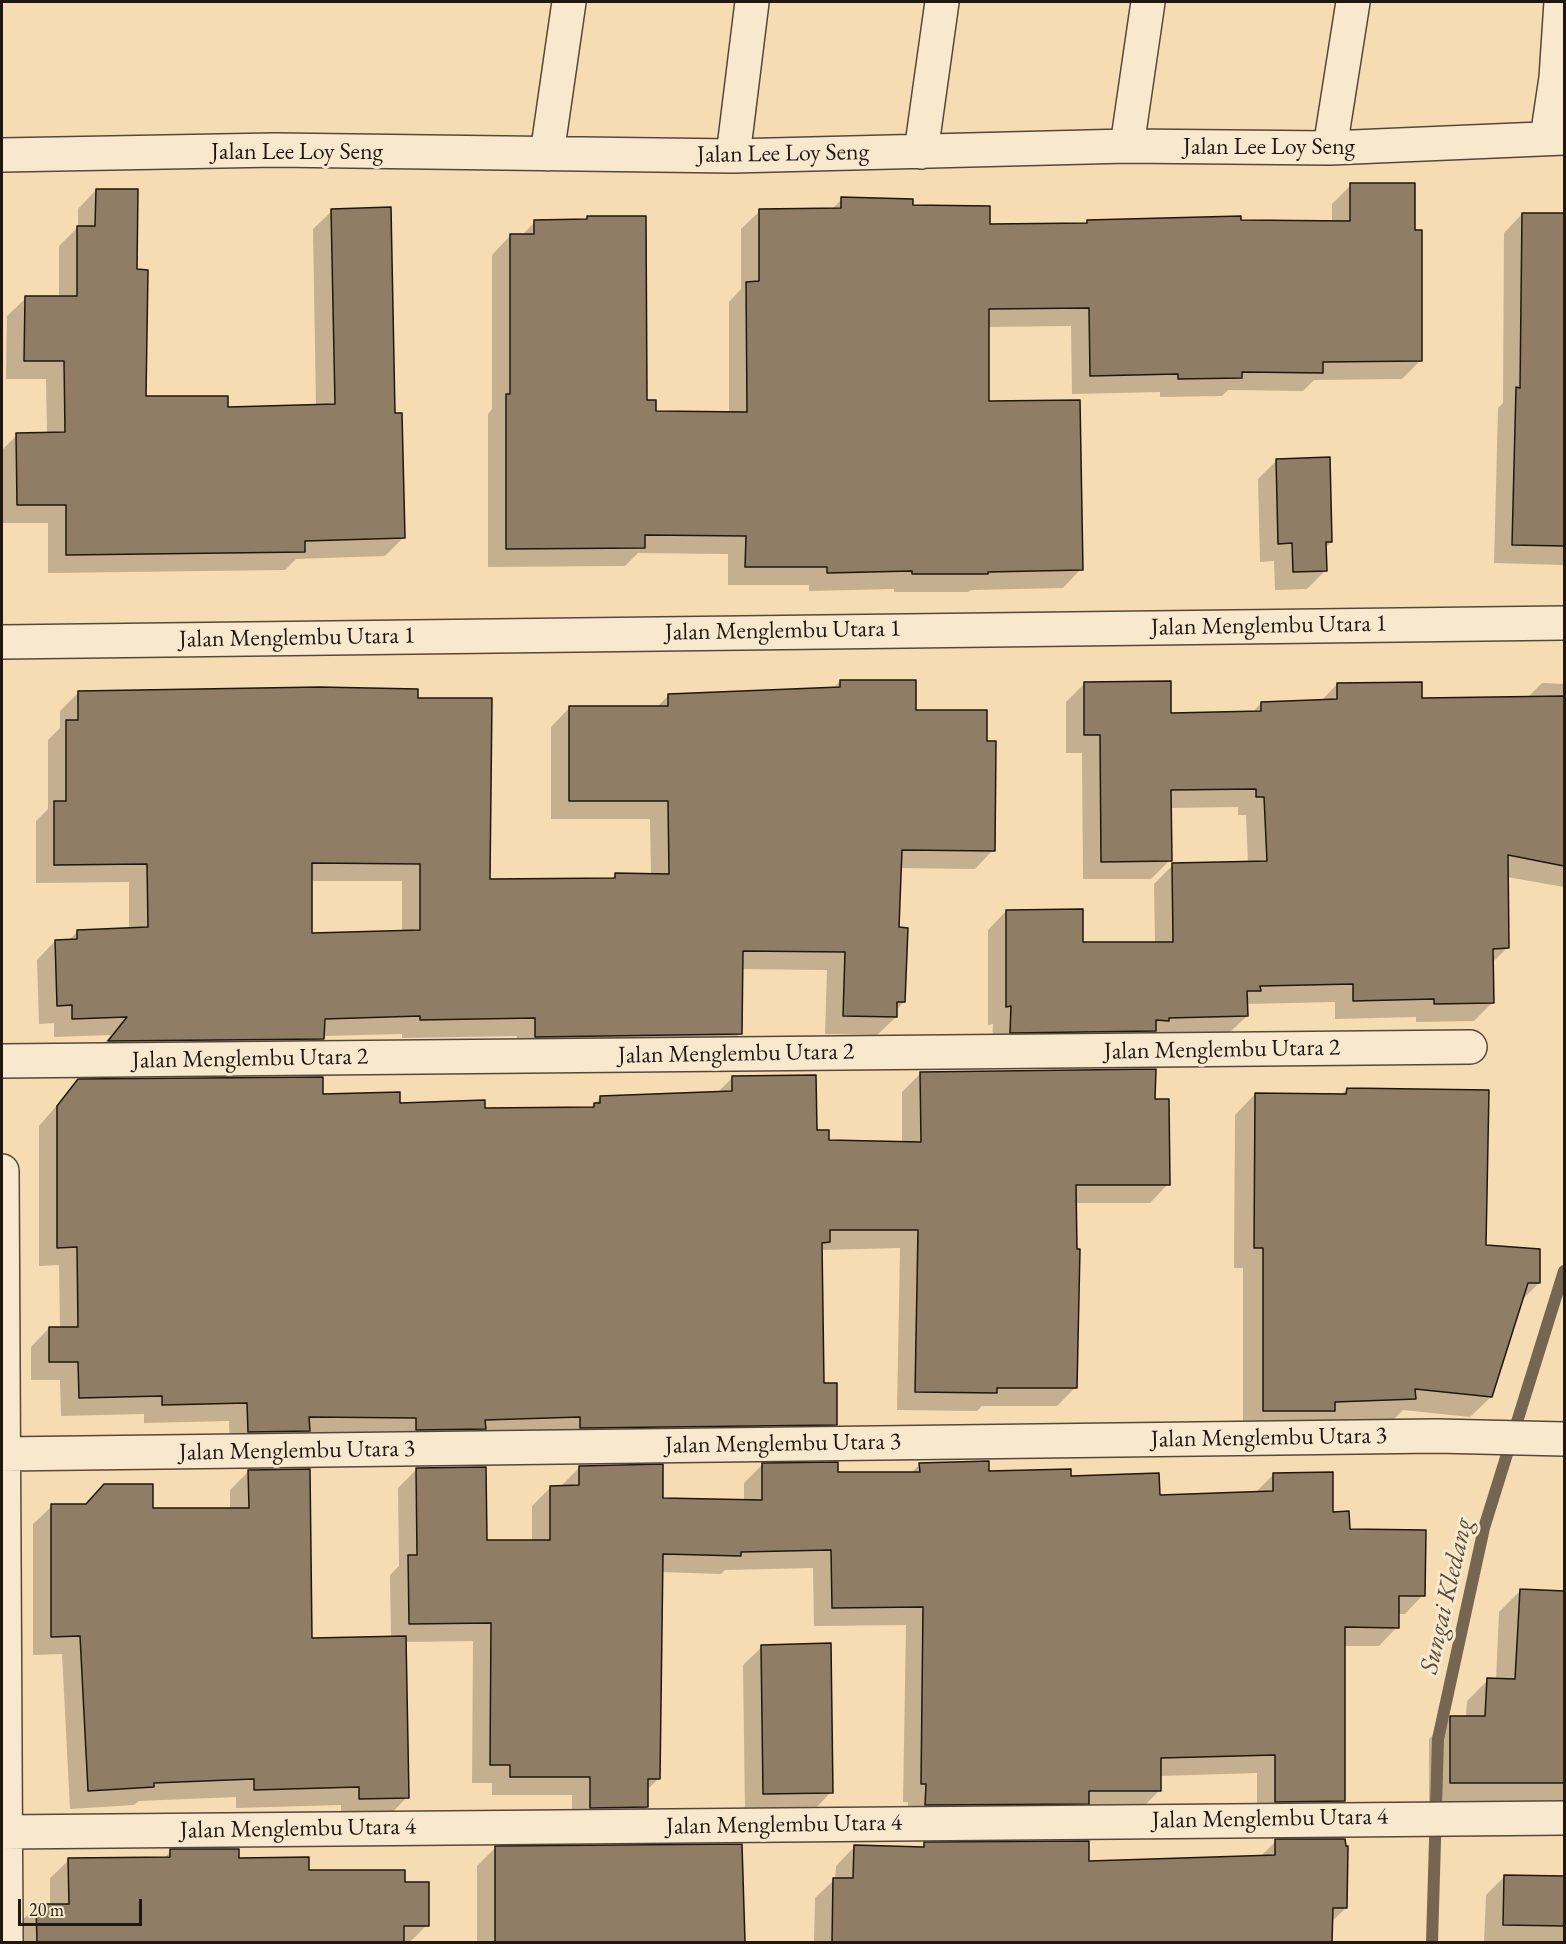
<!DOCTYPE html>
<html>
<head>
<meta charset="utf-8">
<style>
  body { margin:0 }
  #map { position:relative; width:1566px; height:1944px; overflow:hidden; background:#f5dcb3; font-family:"EB Garamond",serif }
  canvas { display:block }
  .frame { position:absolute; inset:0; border:3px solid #211710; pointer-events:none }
  .scale { position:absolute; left:18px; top:1899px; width:124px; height:27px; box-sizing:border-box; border:3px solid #211710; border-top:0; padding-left:8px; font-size:18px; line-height:21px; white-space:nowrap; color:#211710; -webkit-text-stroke:4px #f8e8ce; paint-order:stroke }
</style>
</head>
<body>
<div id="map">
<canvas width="1566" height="1944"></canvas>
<div class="frame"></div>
<div class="scale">20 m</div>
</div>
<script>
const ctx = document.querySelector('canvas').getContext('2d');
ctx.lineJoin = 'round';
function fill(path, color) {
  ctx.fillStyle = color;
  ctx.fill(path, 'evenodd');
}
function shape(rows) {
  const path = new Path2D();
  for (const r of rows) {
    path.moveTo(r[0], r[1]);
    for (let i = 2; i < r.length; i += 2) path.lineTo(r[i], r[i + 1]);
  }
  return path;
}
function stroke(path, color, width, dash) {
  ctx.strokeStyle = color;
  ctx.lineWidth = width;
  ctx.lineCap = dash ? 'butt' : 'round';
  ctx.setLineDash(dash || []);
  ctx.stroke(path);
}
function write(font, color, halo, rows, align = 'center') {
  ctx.font = font + ' "EB Garamond",serif';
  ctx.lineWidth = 6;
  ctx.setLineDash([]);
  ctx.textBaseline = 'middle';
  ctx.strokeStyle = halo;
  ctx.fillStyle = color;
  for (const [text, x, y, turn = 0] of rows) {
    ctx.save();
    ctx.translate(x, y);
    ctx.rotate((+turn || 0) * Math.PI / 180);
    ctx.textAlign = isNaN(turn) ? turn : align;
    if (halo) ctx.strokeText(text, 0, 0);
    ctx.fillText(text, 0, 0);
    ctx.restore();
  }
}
fill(shape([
  [1351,185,1413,232,1421,360,1402,379,1314,380,1303,391,1228,390,1222,396,1160,397,1160,392,1072,394,1071,326,988,327,988,403,1081,569,1063,588,971,590,968,592,894,592,894,589,809,591,809,585,728,585,728,554,638,553,625,566,488,567,488,414,492,409,492,255,510,236,521,236,535,222,585,221,588,217,645,402,655,413,729,414,729,302,741,289,741,229,760,211,831,210,842,199,912,206,989,226,1084,225,1088,221,1332,222,1332,204],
  [96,190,136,271,144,398,226,408,316,406,313,229,332,211,393,415,403,538,385,556,296,559,285,570,48,573,48,523,2,523,2,450,17,435,47,434,46,379,6,379,7,316,26,298,59,298,59,246,78,227,78,209],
  [1522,214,1564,214,1564,565,1494,563,1498,408,1503,403,1504,233],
  [1277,460,1331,542,1325,548,1325,571,1307,589,1275,590,1274,561,1260,562,1258,479],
  [840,681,914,711,993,850,975,869,900,868,898,928,904,1002,896,1010,896,1017,877,1035,825,1034,827,970,741,969,740,1033,722,1052,517,1055,517,1036,402,1038,402,1034,323,1036,304,1057,91,1059,111,1035,54,1037,54,1023,39,1024,37,960,55,941,68,941,78,931,129,929,129,882,36,883,36,821,48,809,48,740,60,728,60,711,78,693,416,699,488,880,610,880,616,874,651,875,650,819,551,819,551,727,569,708,656,708,669,695,833,689],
  [311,881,402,881,402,932,311,934],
  [1542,683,1564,684,1564,887,1507,877,1507,948,1492,963,1493,1002,1474,1021,1416,1022,1416,1017,1335,1019,1335,1002,1246,1004,1247,1016,1228,1034,992,1051,993,1024,988,1025,988,930,1006,911,1082,943,1155,943,1154,884,1173,865,1248,863,1246,815,1238,815,1238,807,1170,808,1170,860,1151,879,1083,879,1082,753,1066,753,1066,702,1084,684,1170,714,1252,713,1261,703,1321,701,1337,684,1420,700,1527,698],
  [920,1074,1154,1100,1168,1184,1150,1203,1075,1203,1075,1388,1057,1406,982,1406,977,1411,897,1410,900,1248,821,1250,822,1384,836,1424,817,1443,230,1450,229,1421,144,1423,144,1414,61,1416,60,1380,31,1380,31,1347,49,1328,60,1328,59,1265,39,1266,39,1126,78,1081,322,1096,398,1105,484,1109,589,1109,601,1097,717,1093,732,1078,828,1142,902,1143,902,1092],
  [1347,1089,1484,1247,1539,1283,1522,1300,1491,1397,1470,1417,1403,1410,1394,1419,1322,1421,1243,1431,1243,1268,1234,1268,1235,1115,1255,1094,1341,1095],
  [920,1464,1070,1478,1158,1497,1255,1493,1274,1474,1331,1514,1423,1595,1405,1614,1398,1614,1397,1627,1379,1646,1343,1646,1344,1801,1325,1819,1257,1820,1257,1773,1160,1776,1160,1790,1141,1809,907,1823,908,1802,903,1802,906,1625,814,1626,813,1568,725,1570,721,1574,661,1572,659,1778,646,1791,647,1807,628,1825,572,1826,572,1795,492,1795,492,1783,472,1783,473,1641,405,1642,407,1797,389,1816,341,1817,341,1805,236,1808,236,1797,139,1801,134,1805,70,1809,62,1654,33,1655,33,1524,52,1506,230,1510,230,1490,249,1471,311,1639,391,1637,390,1575,399,1566,398,1488,417,1469,486,1542,532,1542,532,1506,551,1487,561,1486,580,1467,662,1499,744,1501,744,1483,762,1465,836,1473,911,1473],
  [1407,1594,1407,1597,1392,1597],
  [1520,1591,1564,1593,1564,1822,1429,1804,1429,1739,1451,1717,1466,1717,1467,1701,1488,1680,1496,1680,1499,1612],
  [762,1647,831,1792,813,1811,745,1812,743,1665],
  [1276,1841,1346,1908,1331,1922,1330,1942,814,1942,815,1898,835,1879,836,1866,854,1847,920,1848,925,1844,1087,1862,1260,1857],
  [741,1846,743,1942,477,1942,477,1866,495,1848],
  [171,1851,404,1883,427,1925,410,1942,19,1942,18,1924,37,1906,50,1906,50,1878,69,1860,164,1858],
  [1505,1876,1564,1878,1564,1942,1484,1942,1486,1895]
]), '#0003');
stroke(shape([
  [1432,1942,1438,1739,1484,1528,1564,1271]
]), '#756551', 12);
const building = shape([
  [1350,183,1415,183,1415,230,1422,230,1422,361,1323,362,1323,373,1242,372,1242,378,1178,379,1178,374,1090,376,1089,308,989,309,989,401,1080,400,1083,570,988,572,988,574,912,574,912,571,827,573,827,567,745,567,746,536,645,535,645,548,506,549,506,394,510,394,510,234,534,234,534,220,587,219,587,216,646,216,647,400,656,400,656,411,747,412,746,282,759,281,759,209,841,208,841,197,913,199,913,205,990,206,990,224,1087,223,1087,220,1241,216,1241,220,1350,221,1350,183],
  [96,189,138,189,137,269,148,270,146,396,228,396,228,407,335,404,331,209,391,207,395,413,402,413,405,538,305,541,305,552,66,555,66,505,17,505,16,433,65,432,64,361,24,361,25,296,77,296,77,226,95,226,96,189],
  [1522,213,1564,213,1564,546,1512,545,1516,387,1520,388,1522,213],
  [1330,457,1332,542,1326,542,1327,571,1293,572,1292,543,1278,544,1276,459,1330,457],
  [840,680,916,680,916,710,987,710,987,741,996,741,995,851,902,850,899,927,908,928,905,1002,897,1002,897,1017,843,1016,845,952,743,951,742,1034,535,1037,535,1018,420,1020,420,1016,325,1019,324,1039,108,1041,127,1017,72,1019,72,1005,57,1006,55,940,77,939,77,930,148,927,147,864,54,865,54,801,66,801,66,720,78,720,78,691,320,687,418,689,418,698,492,698,490,879,615,878,615,873,669,874,668,801,569,801,569,706,668,706,668,694,840,687,840,680],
  [312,863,420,864,420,930,312,933,312,863],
  [1171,681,1171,713,1261,711,1261,702,1337,699,1337,683,1422,682,1422,698,1564,696,1564,866,1508,855,1509,948,1493,949,1494,1003,1434,1004,1434,999,1353,1001,1353,984,1260,986,1261,991,1247,991,1248,1016,1169,1018,1169,1021,1156,1020,1156,1031,1010,1033,1011,1006,1006,1007,1006,910,1083,909,1083,942,1173,942,1172,863,1267,861,1264,797,1256,797,1256,789,1171,790,1172,861,1101,862,1100,735,1084,735,1084,682,1171,681],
  [1156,1069,1155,1099,1169,1099,1170,1185,1076,1185,1077,1249,1080,1249,1077,1388,997,1388,997,1393,915,1392,918,1230,830,1230,830,1242,822,1243,824,1383,837,1383,837,1425,580,1428,580,1417,485,1420,486,1429,416,1430,416,1418,309,1417,310,1431,248,1432,247,1403,162,1405,162,1396,79,1398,78,1362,49,1362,49,1327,78,1327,77,1247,57,1248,57,1106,78,1079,323,1077,323,1094,400,1092,400,1103,485,1100,485,1108,594,1107,594,1103,600,1103,600,1096,732,1091,732,1076,816,1075,817,1130,829,1130,829,1140,921,1142,920,1072,1156,1069],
  [1347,1088,1489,1090,1486,1245,1540,1249,1540,1283,1528,1283,1492,1397,1415,1389,1416,1399,1335,1402,1335,1411,1263,1411,1263,1248,1254,1248,1255,1093,1346,1094,1347,1088],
  [989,1461,989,1471,1071,1469,1071,1476,1159,1473,1160,1495,1273,1491,1273,1473,1333,1472,1333,1512,1349,1511,1350,1529,1426,1530,1425,1596,1399,1596,1399,1628,1345,1627,1345,1801,1275,1802,1275,1755,1161,1758,1161,1791,1089,1791,1089,1804,925,1805,926,1784,921,1784,923,1607,832,1608,831,1550,741,1552,741,1556,663,1554,660,1779,648,1779,648,1807,590,1808,590,1777,510,1777,510,1765,490,1765,491,1623,409,1624,408,1555,417,1555,416,1468,486,1467,487,1540,550,1540,550,1486,579,1485,579,1466,663,1464,663,1498,762,1500,762,1463,838,1462,838,1472,920,1472,919,1463,989,1461],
  [310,1469,312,1638,406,1636,409,1798,359,1799,359,1787,254,1790,254,1779,154,1783,154,1787,88,1791,80,1636,51,1637,51,1504,86,1504,104,1484,153,1484,153,1508,249,1508,248,1470,310,1469],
  [1520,1589,1564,1591,1564,1783,1450,1783,1450,1716,1485,1716,1487,1678,1515,1679,1520,1589],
  [831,1643,833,1793,763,1794,761,1645,831,1643],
  [1275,1839,1345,1839,1346,1846,1348,1846,1347,1908,1333,1908,1332,1942,832,1942,833,1878,853,1878,854,1845,924,1847,924,1842,1089,1841,1089,1861,1275,1855,1275,1839],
  [742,1844,745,1942,495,1942,495,1846,742,1844],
  [170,1849,239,1849,239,1858,309,1857,309,1870,405,1870,405,1882,429,1882,429,1926,404,1926,404,1942,37,1942,36,1904,69,1904,68,1858,170,1857,170,1849],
  [1504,1875,1564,1876,1564,1926,1503,1925,1504,1875]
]);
fill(building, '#8f7d65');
stroke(building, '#211710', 1.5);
const minor = shape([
  [1547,138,1556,78,1561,2],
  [1127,146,1148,2],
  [1330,148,1353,2],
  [921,152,942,2],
  [547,154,569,2],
  [2,155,275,150,733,156,1127,146,1330,148,1564,138],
  [733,156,752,2],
  [2,642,1564,623],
  [2,1061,1470,1047],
  [2,1171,6,1942],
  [2,1454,1437,1436,1564,1439],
  [2,1832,1564,1818]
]);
stroke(minor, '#564839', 36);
stroke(minor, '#f8e8ce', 33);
write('24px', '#211710', '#f8e8ce', [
  ["Jalan Lee Loy Seng",1269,147],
  ["Jalan Lee Loy Seng",297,152],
  ["Jalan Lee Loy Seng",783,154,-1],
  ["Jalan Menglembu Utara 1",1269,626,-1],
  ["Jalan Menglembu Utara 1",783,631,-1],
  ["Jalan Menglembu Utara 1",297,638,-1],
  ["Jalan Menglembu Utara 2",1222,1050,-1],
  ["Jalan Menglembu Utara 2",736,1054,-1],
  ["Jalan Menglembu Utara 2",250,1059,-1],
  ["Jalan Menglembu Utara 3",1269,1438,-1],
  ["Jalan Menglembu Utara 3",783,1444,-1],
  ["Jalan Menglembu Utara 3",297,1451,-1],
  ["Jalan Menglembu Utara 4",1270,1819,-1],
  ["Jalan Menglembu Utara 4",784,1825,-1],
  ["Jalan Menglembu Utara 4",298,1829,-1]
]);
write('italic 26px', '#594b3b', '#f8e8ce', [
  ["Sungai Kledang",1447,1596,-77]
]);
</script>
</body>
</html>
